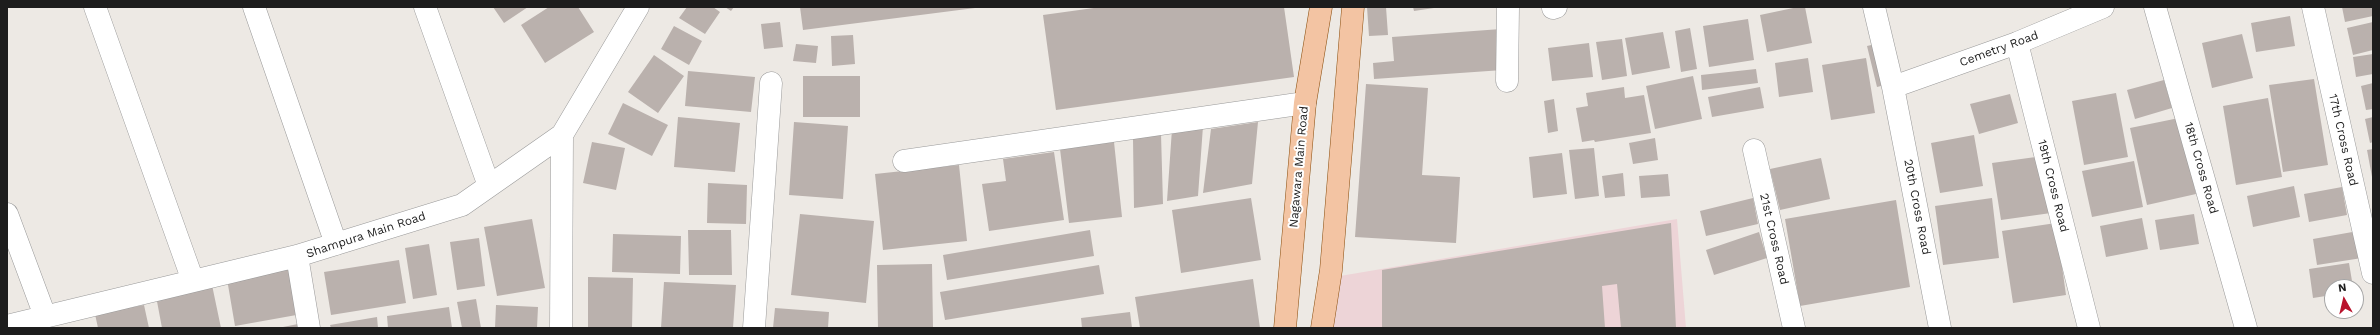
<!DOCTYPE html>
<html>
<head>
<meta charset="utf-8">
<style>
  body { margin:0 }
  #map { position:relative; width:2380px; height:335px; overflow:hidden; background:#ede9e4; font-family:"Work Sans",sans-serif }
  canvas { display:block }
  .frame { position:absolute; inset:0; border:8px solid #1d1d1d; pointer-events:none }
  .north { position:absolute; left:2324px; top:279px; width:40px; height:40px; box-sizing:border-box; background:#fff; border:1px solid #a5a5a5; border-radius:50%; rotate:352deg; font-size:11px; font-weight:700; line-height:16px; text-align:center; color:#1d1d1d }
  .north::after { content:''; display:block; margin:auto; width:14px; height:18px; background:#b9122c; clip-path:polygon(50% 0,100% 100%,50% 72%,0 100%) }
</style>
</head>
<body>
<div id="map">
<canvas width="2380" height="335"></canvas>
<div class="frame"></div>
<div class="north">N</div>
</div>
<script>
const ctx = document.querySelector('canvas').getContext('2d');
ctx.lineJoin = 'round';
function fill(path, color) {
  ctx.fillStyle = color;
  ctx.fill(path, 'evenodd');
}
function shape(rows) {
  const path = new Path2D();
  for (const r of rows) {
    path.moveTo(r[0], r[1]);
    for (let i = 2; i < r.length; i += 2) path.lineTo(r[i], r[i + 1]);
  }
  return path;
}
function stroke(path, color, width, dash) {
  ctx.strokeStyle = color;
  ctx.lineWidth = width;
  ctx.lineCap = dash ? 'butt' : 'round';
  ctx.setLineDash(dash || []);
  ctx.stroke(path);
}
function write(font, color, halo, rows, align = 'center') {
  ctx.font = font + ' "Work Sans",sans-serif';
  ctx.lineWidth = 4;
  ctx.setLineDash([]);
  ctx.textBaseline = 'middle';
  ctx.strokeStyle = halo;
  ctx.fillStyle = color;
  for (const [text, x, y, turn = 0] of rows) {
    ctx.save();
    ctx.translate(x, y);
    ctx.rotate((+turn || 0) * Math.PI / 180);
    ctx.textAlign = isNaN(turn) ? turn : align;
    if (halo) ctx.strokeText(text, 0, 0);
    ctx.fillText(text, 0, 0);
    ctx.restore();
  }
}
fill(shape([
  [1677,219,1686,328,1332,328,1340,276]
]), '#edd4d7');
fill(shape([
  [493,7,528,7,504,23],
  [549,7,578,7,594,32,545,63,521,25],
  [687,7,713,7,720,12,705,34,679,18],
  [725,7,734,7,731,11],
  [800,7,975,7,975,8,803,30],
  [1101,7,1284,7,1294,77,1056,110,1043,15],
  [1367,7,1386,7,1388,35,1369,36],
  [1413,7,1434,7,1434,8,1414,11],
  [1798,7,1805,7,1812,43,1767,52,1760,15],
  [2342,7,2373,7,2373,16,2345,22],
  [2290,16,2295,46,2256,52,2251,23],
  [1748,19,1754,60,1709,67,1703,26],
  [780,22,783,47,764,49,761,24],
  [2373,22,2373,50,2353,55,2347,28],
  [674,26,702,41,689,65,661,49],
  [1690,28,1697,69,1681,72,1675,31],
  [1501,29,1503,70,1374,79,1373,63,1394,61,1392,37],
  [1663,32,1670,68,1632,75,1625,38],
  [2242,34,2253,78,2212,88,2202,43],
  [853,35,855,64,832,66,831,36],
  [1622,39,1627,76,1602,80,1596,42],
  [1589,43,1593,77,1552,81,1548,48],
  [1880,43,1889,84,1877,87,1867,46],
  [796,44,818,46,816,63,793,61],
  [2373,54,2373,74,2356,77,2353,57],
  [654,55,684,76,658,113,628,92],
  [1808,58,1813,92,1779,97,1775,63],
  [1866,58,1875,113,1831,120,1822,65],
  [1756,69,1758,83,1702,90,1701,75],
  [688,71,755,77,751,112,685,106],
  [803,76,860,76,860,117,803,117],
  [1693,76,1702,119,1655,129,1646,86],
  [2314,79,2328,165,2283,172,2269,85],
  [2164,80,2172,108,2135,119,2127,90],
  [2373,83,2373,109,2366,110,2361,86],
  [1366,84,1428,88,1422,175,1460,177,1456,243,1355,237],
  [1624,87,1625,98,1644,95,1651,133,1595,142,1594,140,1582,142,1576,108,1588,106,1586,93],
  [1760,87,1764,108,1712,117,1708,97],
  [2116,93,2128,157,2084,165,2072,101],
  [2010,94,2018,123,1979,134,1970,104],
  [2268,98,2282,177,2236,185,2223,106],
  [1554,99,1558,131,1548,133,1544,101],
  [623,103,668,125,652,156,608,134],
  [678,117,740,123,735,172,674,167],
  [2373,117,2373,142,2370,143,2365,119],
  [2179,118,2196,194,2147,205,2130,128],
  [794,122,848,126,843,199,789,195],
  [1258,122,1252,184,1203,193,1211,129],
  [1203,126,1198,196,1167,201,1172,129],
  [1161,134,1163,204,1134,208,1133,139],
  [1974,135,1983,186,1940,193,1931,143],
  [1655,138,1658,160,1633,164,1629,143],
  [592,142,625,148,616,190,583,183],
  [1114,142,1122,217,1069,223,1060,149],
  [1594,148,1599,196,1575,199,1569,150],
  [2373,149,2373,177,2372,177,2367,150],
  [1054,152,1064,220,989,231,982,184,1006,181,1003,159],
  [1562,153,1567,194,1533,198,1529,157],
  [2043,156,2051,213,2001,220,1992,163],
  [1821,158,1830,199,1780,210,1770,169],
  [2134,161,2143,207,2092,217,2082,171],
  [959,165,967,241,883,250,875,174],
  [1623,173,1625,196,1605,198,1602,176],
  [1668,174,1670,196,1641,198,1639,176],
  [708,183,747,185,746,224,707,223],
  [2294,186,2300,217,2253,227,2247,196],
  [2342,187,2347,215,2309,222,2304,194],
  [1251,198,1261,260,1181,273,1172,210],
  [1753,198,1758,224,1706,236,1700,211],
  [1992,198,1999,258,1943,265,1935,206],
  [1896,200,1910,287,1800,306,1785,219],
  [800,214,874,221,866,303,791,295],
  [2194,214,2199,244,2160,250,2155,220],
  [2142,218,2148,249,2106,257,2100,226],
  [532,219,545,288,497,296,484,227],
  [1671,223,1676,328,1621,328,1617,284,1602,286,1605,328,1382,328,1382,270],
  [2056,223,2066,295,2013,303,2002,231],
  [688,230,731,230,732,275,689,275],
  [1090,230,1094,256,947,280,943,255],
  [2358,231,2362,258,2317,265,2313,239],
  [1759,232,1767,258,1714,275,1706,250],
  [613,234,681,236,680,274,612,272],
  [479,238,485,286,457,290,450,242],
  [429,244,437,295,413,299,405,248],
  [399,260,406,303,331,315,324,272],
  [2349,263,2353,287,2332,287,2332,295,2313,298,2309,269],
  [932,264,933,328,878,328,877,265],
  [1099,265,1104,294,945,320,940,292],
  [294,268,302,314,235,326,227,279],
  [588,277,633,278,632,328,588,328],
  [1253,279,1260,328,1140,328,1135,297],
  [664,282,736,285,733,328,661,328],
  [212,285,221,328,162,328,156,296],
  [476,299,481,328,462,328,457,302],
  [144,305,149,328,98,328,95,314],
  [496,305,538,307,537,328,495,328],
  [449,307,452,328,388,328,387,316],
  [775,308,829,312,828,328,773,328],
  [1130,312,1132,328,1082,328,1081,318],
  [377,317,378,328,331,328,330,325],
  [298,324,299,328,283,328,283,327]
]), '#bab1ad');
const minor = shape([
  [95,7,193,281],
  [254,7,336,244],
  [425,7,489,186],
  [1874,7,1893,87,1940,328],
  [2155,7,2246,328],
  [2313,7,2373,273],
  [1553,8,1556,7],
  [2017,43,2089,328],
  [1507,81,1508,7],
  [1893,87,2017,43,2103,7],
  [1754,150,1794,328],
  [904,161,1305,103],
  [7,214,45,316],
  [297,256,309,328],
  [7,326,297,256,462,205,562,135,638,7],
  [561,328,562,135],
  [754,328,771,83]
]);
const major = shape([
  [1285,328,1305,103,1321,7],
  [1322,328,1331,270,1353,7]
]);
stroke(minor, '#9a9a9a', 23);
stroke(major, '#894d0d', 23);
stroke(minor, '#fff', 22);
stroke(major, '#f3c4a3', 22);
write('12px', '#1d1d1d', '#fff', [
  ["Cemetry Road",1999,49,-20],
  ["17th Cross Road",2343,140,77],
  ["Nagawara Main Road",1299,167,-85],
  ["18th Cross Road",2201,168,74],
  ["19th Cross Road",2053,186,76],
  ["20th Cross Road",1917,207,79],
  ["Shampura Main Road",366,235,-18],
  ["21st Cross Road",1774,239,77]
]);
</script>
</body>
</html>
